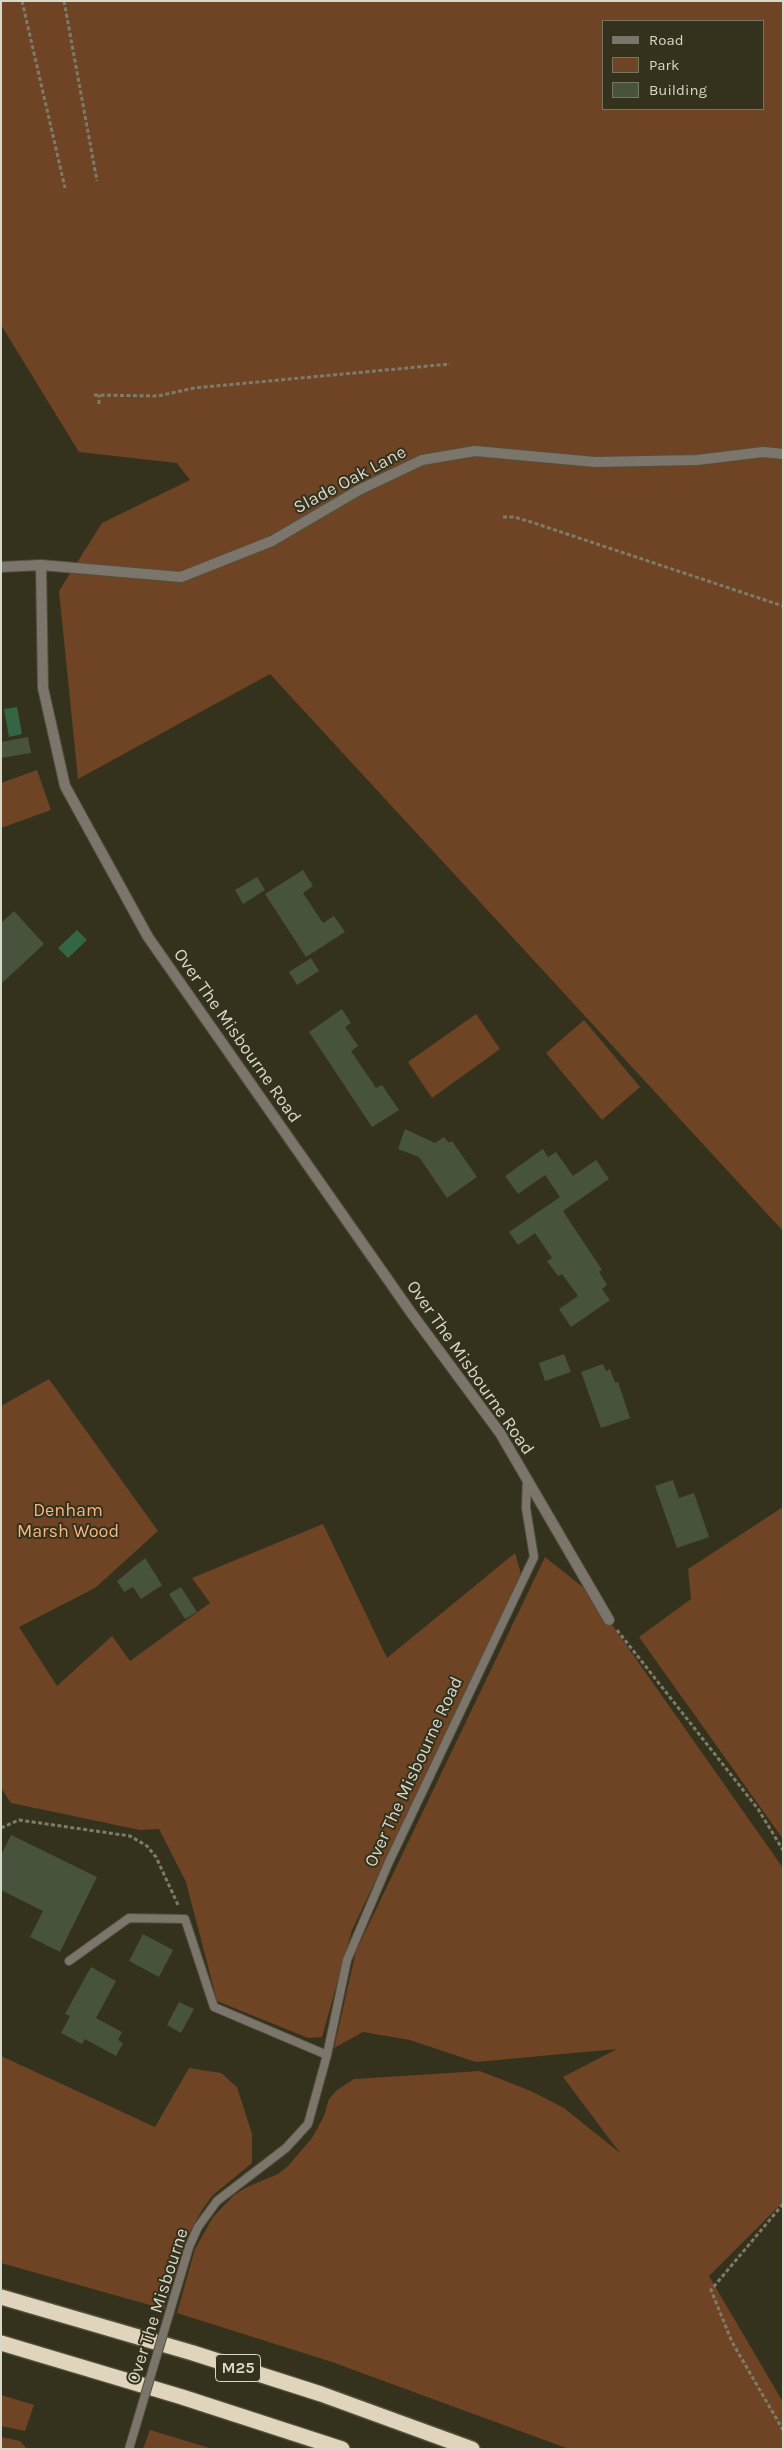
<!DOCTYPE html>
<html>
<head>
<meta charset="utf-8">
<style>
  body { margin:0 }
  #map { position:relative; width:784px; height:2450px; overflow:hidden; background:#34321d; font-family:Karla,sans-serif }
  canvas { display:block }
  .frame { position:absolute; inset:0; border:2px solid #d8d8cb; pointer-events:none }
  .legend { position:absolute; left:602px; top:20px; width:162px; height:90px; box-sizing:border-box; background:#34321d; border:1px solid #767463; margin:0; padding:6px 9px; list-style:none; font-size:15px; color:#d8d8cb }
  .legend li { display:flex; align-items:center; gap:10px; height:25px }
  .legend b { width:25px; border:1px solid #767463 }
</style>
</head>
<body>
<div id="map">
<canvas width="784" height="2450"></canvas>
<div class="frame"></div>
<ul class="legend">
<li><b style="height:6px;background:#7b756c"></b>Road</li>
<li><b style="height:14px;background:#6e4424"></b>Park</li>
<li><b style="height:14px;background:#48533e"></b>Building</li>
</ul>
</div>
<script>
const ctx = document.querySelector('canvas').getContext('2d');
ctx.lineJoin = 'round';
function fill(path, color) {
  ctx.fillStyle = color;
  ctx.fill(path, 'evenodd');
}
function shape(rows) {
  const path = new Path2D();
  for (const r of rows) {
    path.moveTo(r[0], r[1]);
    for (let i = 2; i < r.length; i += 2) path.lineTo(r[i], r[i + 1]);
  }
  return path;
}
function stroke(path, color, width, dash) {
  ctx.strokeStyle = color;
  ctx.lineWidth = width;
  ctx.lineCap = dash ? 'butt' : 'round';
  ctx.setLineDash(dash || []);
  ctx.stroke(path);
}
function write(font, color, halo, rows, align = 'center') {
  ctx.font = font + ' Karla,sans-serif';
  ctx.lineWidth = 4;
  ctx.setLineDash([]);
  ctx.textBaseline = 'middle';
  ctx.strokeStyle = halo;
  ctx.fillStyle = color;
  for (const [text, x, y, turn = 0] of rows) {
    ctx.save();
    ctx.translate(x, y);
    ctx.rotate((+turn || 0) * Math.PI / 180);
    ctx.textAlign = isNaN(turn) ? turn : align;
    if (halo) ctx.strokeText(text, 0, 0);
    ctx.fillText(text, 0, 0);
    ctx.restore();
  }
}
fill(shape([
  [1,1,783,1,783,1231,270,674,78,779,59,591,102,523,190,480,177,463,79,452,1,325],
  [603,21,763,21,763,109,603,109],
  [37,770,51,810,1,828,1,783],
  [476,1014,500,1049,432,1098,408,1062],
  [584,1020,640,1087,602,1120,546,1053],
  [49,1379,158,1531,95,1588,19,1627,57,1686,112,1636,130,1661,210,1603,192,1578,323,1524,387,1658,515,1553,521,1574,352,1930,322,2037,308,2038,217,2001,186,1882,159,1829,140,1830,11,1803,1,1788,1,1406],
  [783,1507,783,1839,639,1637,691,1599,688,1569],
  [545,1557,589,1592,783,1868,783,2202,709,2276,783,2402,783,2449,569,2449,332,2362,177,2313,195,2249,213,2217,234,2195,247,2187,278,2174,288,2166,312,2138,324,2116,329,2099,337,2090,354,2079,480,2071,531,2091,564,2108,620,2153,563,2077,617,2049,476,2062,410,2040,363,2032,334,2048,356,1951],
  [1,2056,155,2127,189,2068,221,2073,237,2087,252,2134,252,2163,212,2196,202,2210,186,2239,179,2235,184,2245,164,2309,1,2263],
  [1,2395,34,2405,25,2431,1,2426],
  [150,2430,213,2449,143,2449],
  [1,2437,20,2441,27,2449,1,2449]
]), '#6e4424');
fill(shape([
  [17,707,22,734,9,737,4,709],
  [77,930,87,940,68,958,58,948]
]), '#346545');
fill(shape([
  [28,737,31,753,1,758,1,742],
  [303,870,313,886,303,893,323,923,334,916,345,932,306,957,265,894],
  [257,877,265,890,243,904,235,890],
  [14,911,44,944,1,984,1,923],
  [311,958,319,971,297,985,289,972],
  [342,1009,351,1023,345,1027,358,1046,351,1051,376,1088,382,1085,399,1110,372,1127,309,1032],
  [405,1129,435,1143,444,1137,449,1143,452,1141,477,1177,447,1198,419,1157,398,1149],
  [543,1149,548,1157,556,1152,573,1176,596,1160,609,1179,563,1211,602,1270,599,1272,607,1285,602,1289,610,1300,571,1327,559,1309,578,1296,562,1274,558,1276,547,1261,552,1258,535,1233,518,1245,509,1232,560,1197,545,1175,518,1194,505,1176],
  [564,1354,571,1372,545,1381,539,1363],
  [603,1364,606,1371,610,1369,615,1383,618,1382,630,1418,601,1428,581,1372],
  [673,1480,679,1498,694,1493,709,1537,677,1548,655,1486],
  [145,1558,162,1585,141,1599,133,1587,124,1592,117,1581],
  [181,1587,197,1612,185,1619,169,1594],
  [11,1835,97,1877,60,1952,30,1937,43,1911,1,1890,1,1855],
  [143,1934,173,1950,159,1977,129,1961],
  [91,1967,116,1981,96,2018,122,2032,118,2040,123,2043,116,2056,85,2039,82,2044,61,2033,70,2016,65,2014],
  [179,2002,194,2009,181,2033,167,2025]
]), '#48533e');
const service = shape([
  [69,1961,129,1918,185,1919,214,2007,327,2055],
  [189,2247,198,2227,217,2201,286,2148,308,2124,327,2055,347,1960,388,1864,534,1557,526,1508,527,1479]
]);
const minor = shape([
  [41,565,43,688,65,786,148,937,412,1314,500,1433,609,1620],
  [1,567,41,565,181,577,272,541,359,490,422,460,475,451,595,462,697,460,763,452,783,454]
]);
const motorway = shape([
  [1,2297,193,2353,321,2394,472,2449],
  [1,2343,182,2397,342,2449]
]);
stroke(service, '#52503c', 10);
stroke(minor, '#52503c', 12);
stroke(motorway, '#52503c', 18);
stroke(shape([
  [22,1,65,188],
  [64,1,97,181],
  [94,395,158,396,194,388,450,364],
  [99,404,99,395],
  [503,517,514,517,528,521,783,606],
  [617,1630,758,1809,783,1850],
  [1,1828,19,1820,130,1836,147,1846,156,1857,179,1907],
  [783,2204,711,2290,732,2342,783,2430]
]), '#7d7c6a', 3, [4, 2.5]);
stroke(service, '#7b756c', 8);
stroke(minor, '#7b756c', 10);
stroke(motorway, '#e1d4bc', 15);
const serviceBridge = shape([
  [129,2449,189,2247]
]);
stroke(serviceBridge, '#52503c', 10, []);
stroke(serviceBridge, '#7b756c', 8);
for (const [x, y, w] of [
  [238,2368,45]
]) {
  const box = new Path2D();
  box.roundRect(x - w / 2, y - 13.5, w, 27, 4);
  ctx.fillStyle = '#34321d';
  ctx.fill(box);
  stroke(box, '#d8d8cb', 1);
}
write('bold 16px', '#d8d8cb', null, [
  ["M25",238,2368]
]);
write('18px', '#d8d8cb', '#34321d', [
  ["Slade Oak Lane",350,480,-28],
  ["Over The Misbourne Road",237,1036,55],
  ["Over The Misbourne Road",470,1368,55],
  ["Over The Misbourne Road",414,1772,-65],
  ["Over The Misbourne",158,2306,-72]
]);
write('18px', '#f9b481', '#34321d', [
  ["Denham",68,1511],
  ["Marsh Wood",68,1532]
]);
</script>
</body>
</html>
